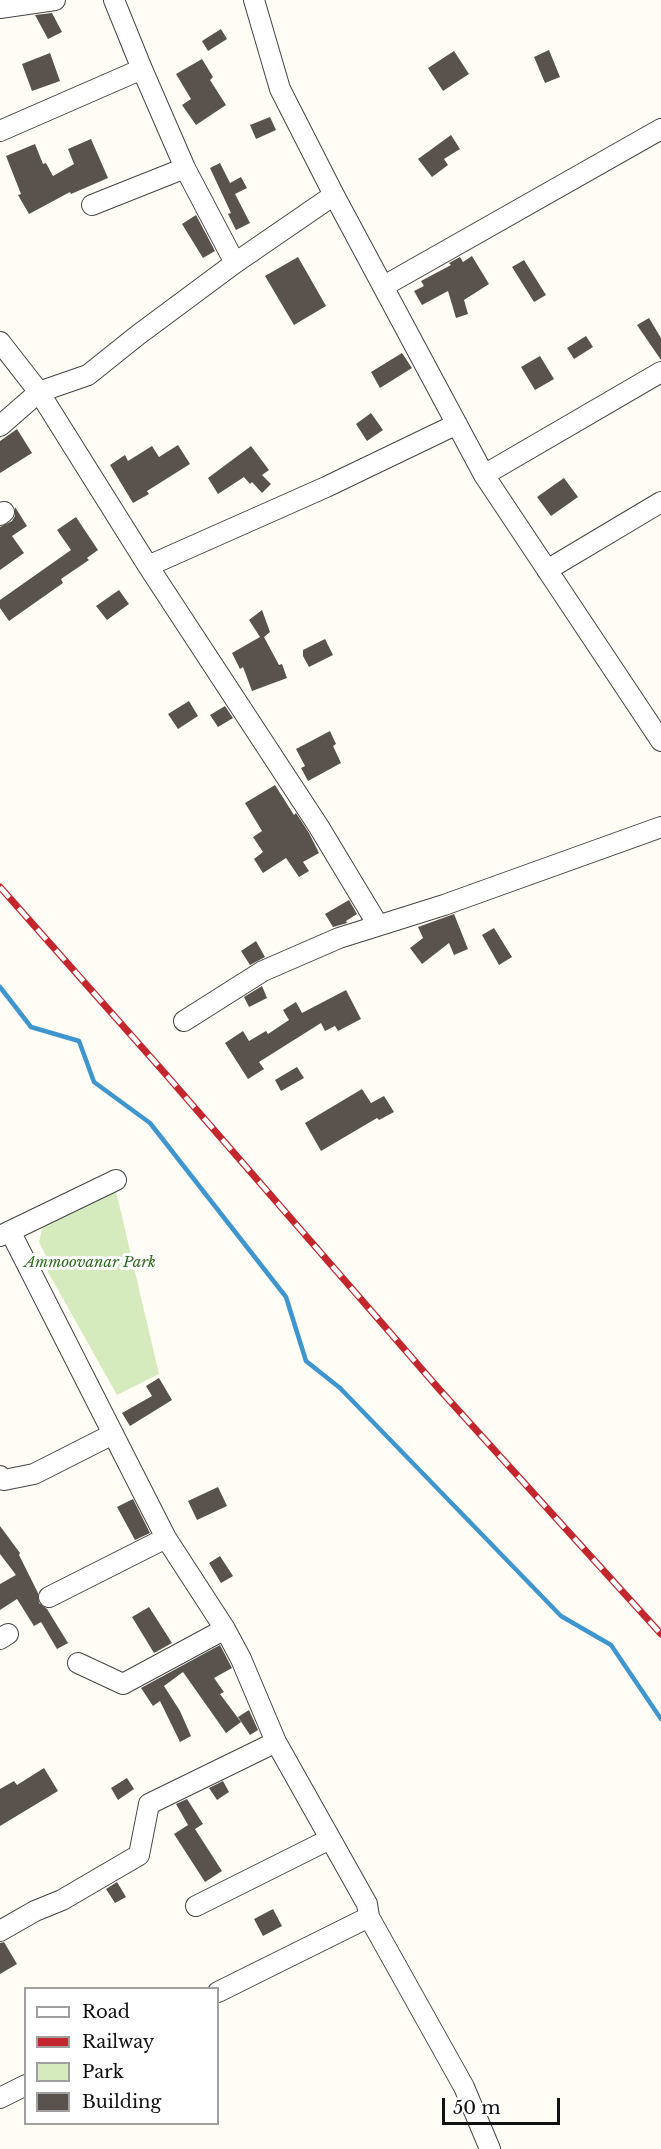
<!DOCTYPE html>
<html>
<head>
<meta charset="utf-8">
<style>
  body { margin:0 }
  #map { position:relative; width:661px; height:2149px; overflow:hidden; background:#fffdf5; font-family:"Libre Baskerville",serif }
  canvas { display:block }
  .legend { position:absolute; left:24px; top:1987px; width:195px; height:138px; box-sizing:border-box; background:#fff; border:2px solid #a0a0a0; margin:0; padding:8px 10px; list-style:none; font-size:18px; color:#111 }
  .legend li { display:flex; align-items:center; gap:12px; height:30px }
  .legend b { width:30px; border:2px solid #a0a0a0 }
  .scale { position:absolute; left:442px; top:2098px; width:118px; height:27px; box-sizing:border-box; border:3px solid #111; border-top:0; padding-left:8px; font-size:18px; line-height:21px; white-space:nowrap; color:#111; -webkit-text-stroke:4px #fff; paint-order:stroke }
</style>
</head>
<body>
<div id="map">
<canvas width="661" height="2149"></canvas>
<ul class="legend">
<li><b style="height:8px;background:#fff"></b>Road</li>
<li><b style="height:8px;background:#c4262e"></b>Railway</li>
<li><b style="height:16px;background:#d5ebbd"></b>Park</li>
<li><b style="height:16px;background:#5a524d"></b>Building</li>
</ul>
<div class="scale">50 m</div>
</div>
<script>
const ctx = document.querySelector('canvas').getContext('2d');
ctx.lineJoin = 'round';
function fill(path, color) {
  ctx.fillStyle = color;
  ctx.fill(path, 'evenodd');
}
function shape(rows) {
  const path = new Path2D();
  for (const r of rows) {
    path.moveTo(r[0], r[1]);
    for (let i = 2; i < r.length; i += 2) path.lineTo(r[i], r[i + 1]);
  }
  return path;
}
function stroke(path, color, width, dash) {
  ctx.strokeStyle = color;
  ctx.lineWidth = width;
  ctx.lineCap = dash ? 'butt' : 'round';
  ctx.setLineDash(dash || []);
  ctx.stroke(path);
}
function write(font, color, halo, rows, align = 'center') {
  ctx.font = font + ' "Libre Baskerville",serif';
  ctx.lineWidth = 6;
  ctx.setLineDash([]);
  ctx.textBaseline = 'middle';
  ctx.strokeStyle = halo;
  ctx.fillStyle = color;
  for (const [text, x, y, turn = 0] of rows) {
    ctx.save();
    ctx.translate(x, y);
    ctx.rotate((+turn || 0) * Math.PI / 180);
    ctx.textAlign = isNaN(turn) ? turn : align;
    if (halo) ctx.strokeText(text, 0, 0);
    ctx.fillText(text, 0, 0);
    ctx.restore();
  }
}
fill(shape([
  [116,1191,159,1374,117,1395,48,1272,45,1260,47,1258,39,1242,44,1221]
]), '#d5ebbd');
stroke(shape([
  [0,987,31,1027,79,1041,94,1082,150,1123,286,1297,306,1361,340,1388,561,1616,611,1645,661,1719]
]), '#3f96cf', 4.5);
fill(shape([
  [52,13,62,32,48,39,35,15],
  [221,29,227,39,208,51,202,41],
  [549,50,560,77,545,83,534,57],
  [454,51,469,74,443,91,428,68],
  [50,53,60,81,32,91,22,64],
  [202,59,213,77,210,80,226,105,196,125,182,105,191,99,176,74],
  [270,117,276,130,256,139,250,125],
  [451,135,460,149,444,159,448,165,432,177,418,159],
  [91,139,108,178,71,194,70,192,29,214,18,195,21,194,6,156,35,144,43,164,46,163,53,176,74,164,68,149],
  [220,163,230,183,241,177,247,188,235,194,250,223,236,230,228,214,231,213,210,168],
  [196,215,215,251,203,258,182,224],
  [472,256,489,284,464,300,468,314,456,318,448,291,422,305,414,291,424,286,421,281,451,265,449,263,460,257,463,262],
  [298,257,326,306,294,325,265,276],
  [524,260,546,295,534,302,512,267],
  [649,318,661,338,661,360,637,325],
  [586,336,593,347,574,359,567,348],
  [402,353,412,368,380,388,371,372],
  [540,356,554,379,535,390,521,367],
  [371,413,383,430,367,441,356,424],
  [17,429,32,453,0,473,0,441],
  [178,445,190,464,147,491,149,494,133,503,110,465,125,455,128,461,152,446,159,457],
  [251,446,269,470,262,475,271,484,262,493,252,482,250,484,244,477,218,494,208,478],
  [564,478,578,497,551,516,537,497],
  [15,507,27,526,12,536,24,553,0,570,0,527,12,521,15,516],
  [76,517,98,550,87,558,89,560,61,579,63,583,9,621,0,608,0,600,71,550,57,530],
  [119,590,129,604,107,620,96,606],
  [262,610,270,632,264,637,279,665,282,664,287,678,252,691,243,667,240,669,232,653,260,637,249,620],
  [325,639,333,655,309,667,303,656,303,650],
  [189,701,198,716,178,729,168,714],
  [225,706,233,718,218,727,210,715],
  [330,731,336,744,333,746,341,763,308,781,301,768,305,766,296,749],
  [275,785,294,815,296,813,309,833,319,853,303,862,309,871,299,877,286,858,263,873,254,859,263,852,253,837,262,831,245,803],
  [349,900,357,914,346,921,347,923,333,927,325,914],
  [454,914,468,949,454,955,449,943,422,964,410,948,423,938,418,927],
  [494,928,512,957,499,965,482,935],
  [256,941,265,957,250,965,241,951],
  [262,986,267,998,249,1007,244,997],
  [346,990,361,1019,338,1031,335,1026,325,1031,321,1023,259,1062,264,1069,248,1079,225,1043,243,1031,249,1041,266,1031,268,1034,289,1020,283,1010,296,1002,302,1013],
  [297,1067,304,1078,281,1091,275,1080],
  [362,1089,371,1103,384,1096,394,1112,379,1120,377,1118,321,1151,305,1123],
  [159,1378,172,1400,130,1426,122,1413,152,1396,146,1386],
  [218,1487,227,1506,197,1520,188,1501],
  [133,1499,150,1533,135,1540,117,1507],
  [0,1526,20,1553,19,1555,38,1593,39,1603,47,1609,68,1643,57,1649,41,1622,34,1626,17,1599,0,1610,0,1584,16,1575,0,1554],
  [220,1556,233,1576,221,1583,209,1563],
  [149,1607,172,1643,154,1653,132,1617],
  [220,1645,232,1668,214,1678,224,1692,220,1694,241,1722,226,1733,183,1672,164,1686,180,1711,191,1736,180,1742,160,1701,153,1706,141,1688],
  [249,1710,258,1730,250,1735,238,1717],
  [44,1768,58,1791,0,1826,0,1789,14,1781,17,1785],
  [127,1778,134,1789,118,1800,111,1788],
  [223,1781,229,1792,217,1800,209,1788],
  [187,1799,203,1824,195,1829,222,1871,205,1882,174,1834,188,1825,176,1804],
  [117,1882,126,1897,115,1903,106,1889],
  [273,1909,282,1926,263,1936,254,1919],
  [4,1942,17,1964,0,1974,0,1943]
]), '#5a524d');
const minor = shape([
  [114,0,142,69,185,168,235,263],
  [254,0,280,89,334,195,484,475,661,741],
  [0,8,55,0],
  [0,131,142,69],
  [92,205,185,168],
  [384,286,661,129],
  [0,342,39,392,148,566,319,827,378,925],
  [0,426,39,392,88,375,138,335,235,263,334,195],
  [484,475,661,372],
  [0,515,4,512],
  [148,566,326,487,457,424],
  [547,570,661,502],
  [184,1021,263,971,339,938,444,905,661,827],
  [10,1231,166,1538,225,1629,241,1659,276,1742,367,1904,369,1917,464,2087,490,2149],
  [0,1236,116,1180],
  [0,1476,4,1480,34,1474,113,1434],
  [49,1597,166,1538],
  [0,1639,8,1634],
  [78,1663,123,1684,225,1629],
  [196,1906,330,1839],
  [0,1931,35,1911,62,1900,139,1855,149,1804,276,1742],
  [218,1992,369,1917],
  [0,2098,26,2085]
]);
stroke(minor, '#444', 22);
stroke(minor, '#fff', 20);
const rail = shape([
  [0,887,162,1070,439,1389,661,1634]
]);
stroke(rail, '#c4262e', 7);
stroke(rail, '#fff', 4.5, [14]);
write('italic 15px', '#2f6b1f', '#fff', [
  ["Ammoovanar Park",90,1263]
]);
</script>
</body>
</html>
